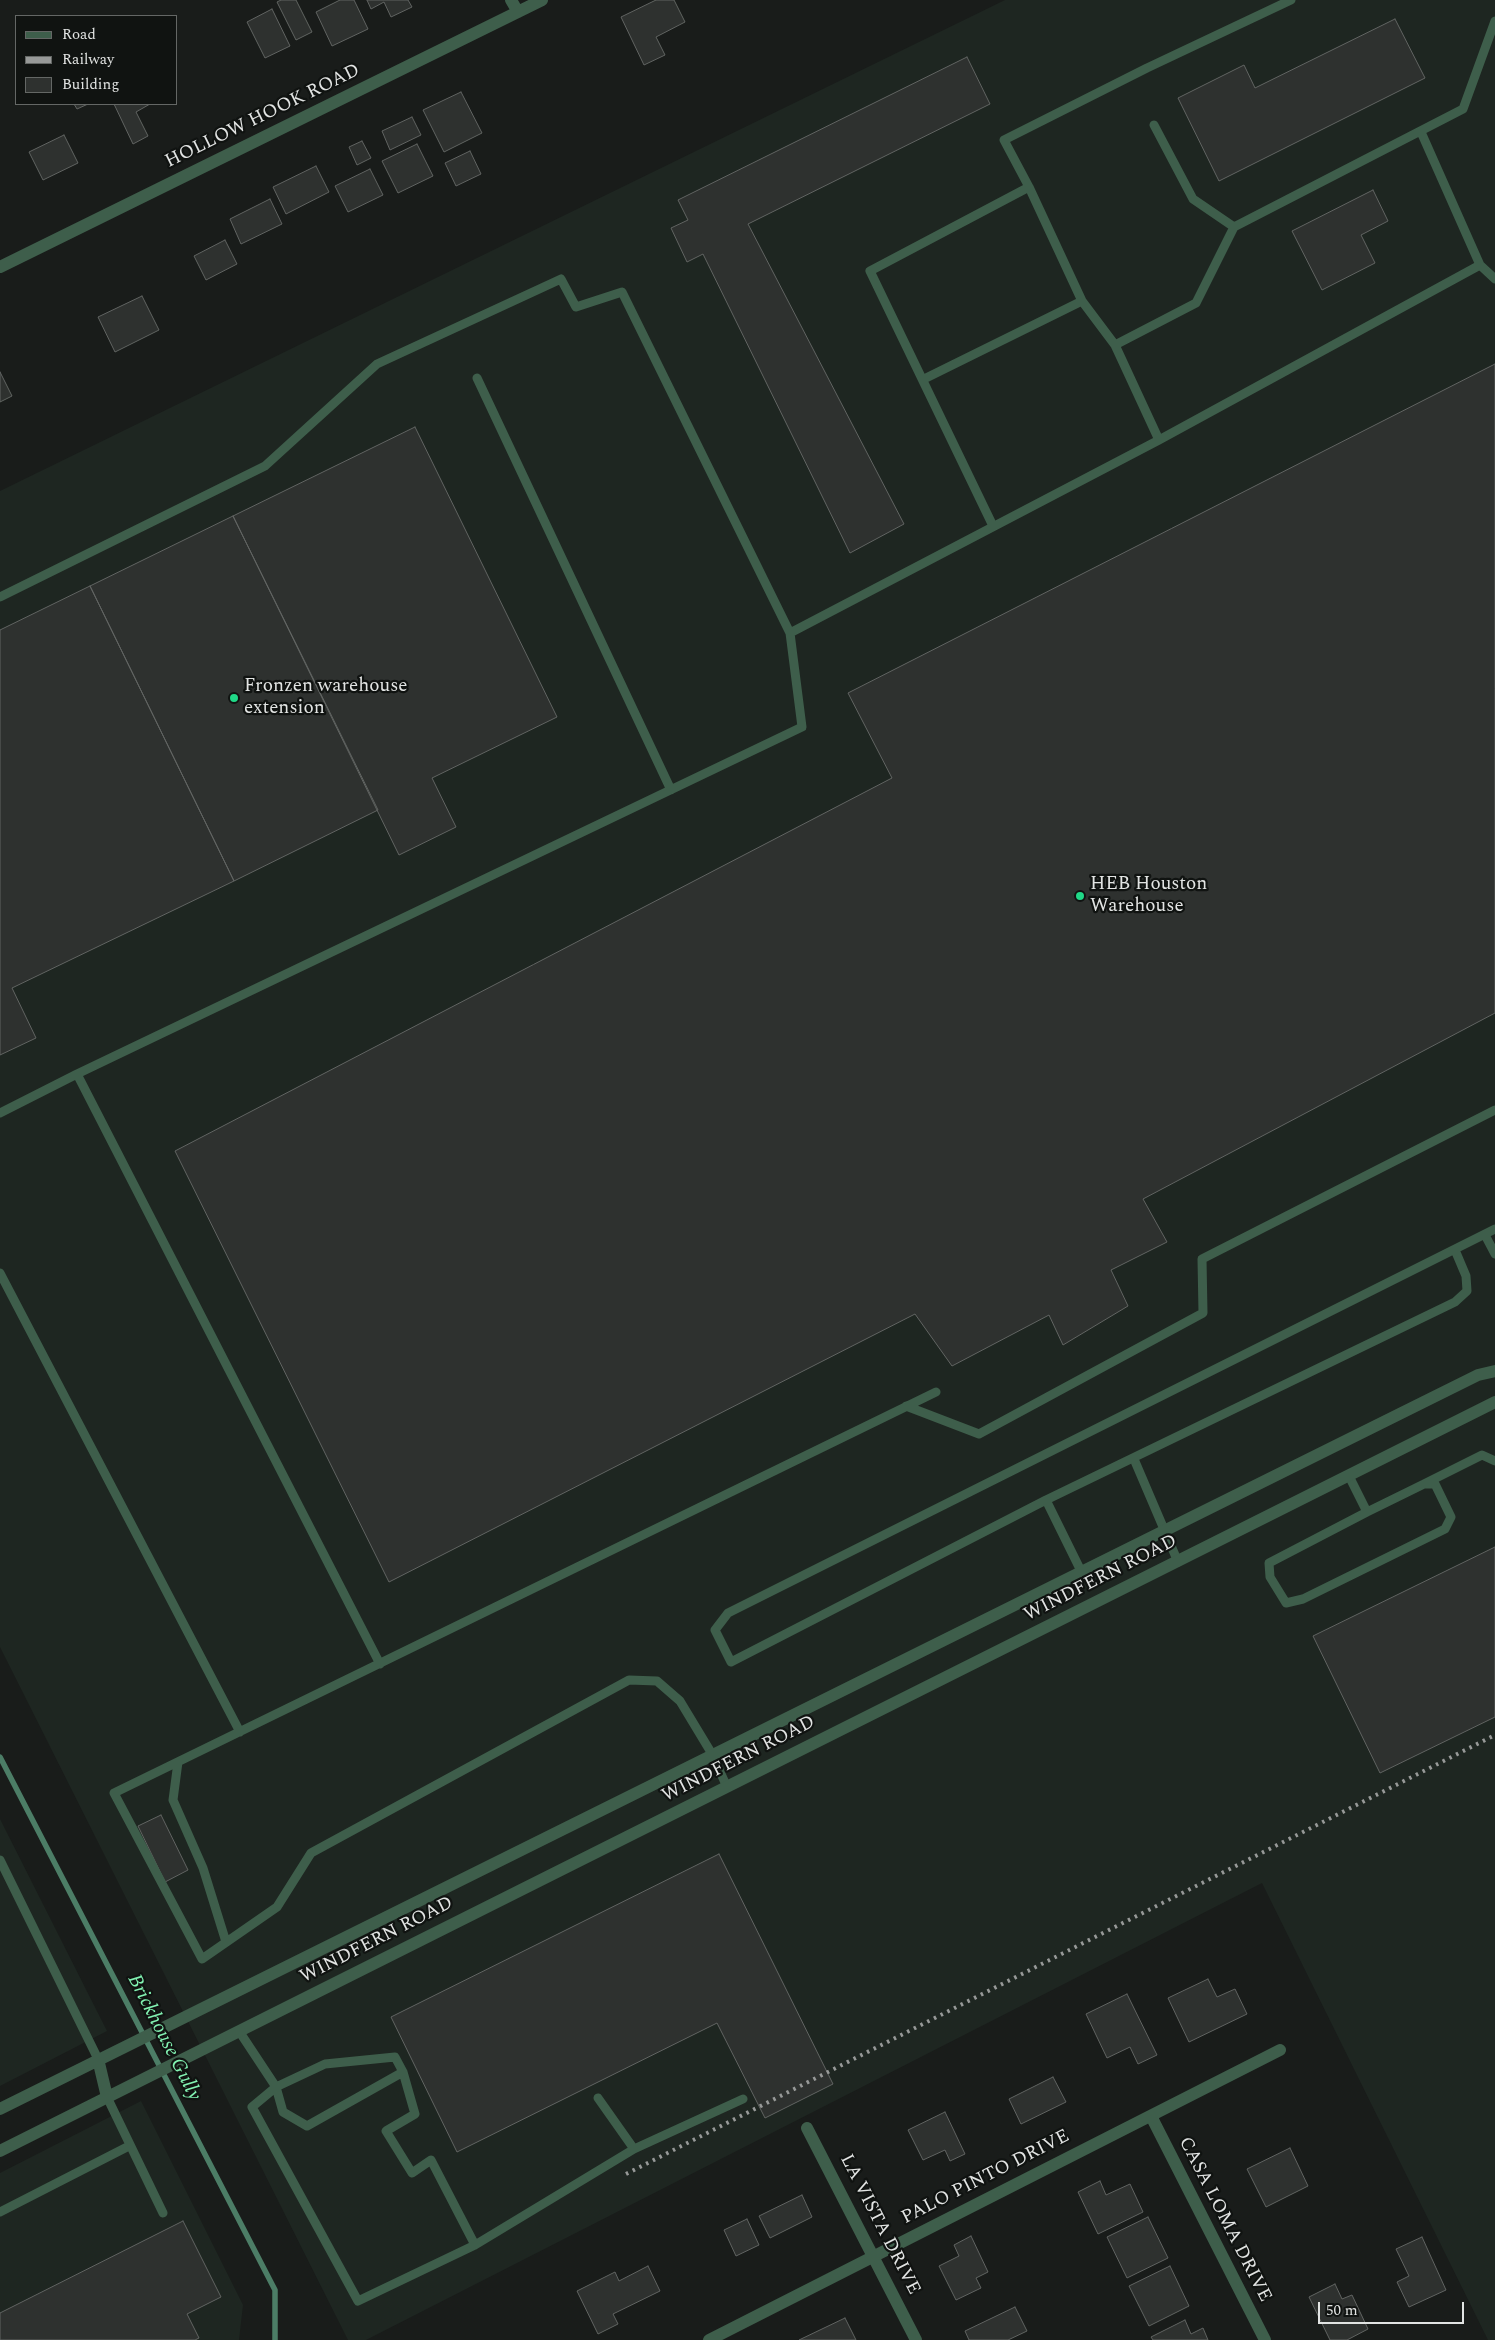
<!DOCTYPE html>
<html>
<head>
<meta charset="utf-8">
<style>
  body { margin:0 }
  #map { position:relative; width:1495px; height:2340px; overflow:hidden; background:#191c1a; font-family:Spectral,serif }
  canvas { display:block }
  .legend { position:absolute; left:15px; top:15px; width:162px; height:90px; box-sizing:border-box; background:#101311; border:1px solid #646765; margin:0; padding:6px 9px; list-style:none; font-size:15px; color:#e2e4e3 }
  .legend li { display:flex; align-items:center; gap:10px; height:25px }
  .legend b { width:25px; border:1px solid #646765 }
  .scale { position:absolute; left:1318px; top:2302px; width:146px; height:22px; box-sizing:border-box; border:2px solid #e2e4e3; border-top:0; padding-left:6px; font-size:15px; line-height:18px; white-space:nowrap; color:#e2e4e3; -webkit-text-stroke:4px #101311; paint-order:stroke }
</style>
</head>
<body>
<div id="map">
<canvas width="1495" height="2340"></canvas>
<ul class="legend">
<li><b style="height:6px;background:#3e5e4b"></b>Road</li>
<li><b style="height:6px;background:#979998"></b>Railway</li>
<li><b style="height:14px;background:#2e312f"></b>Building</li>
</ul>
<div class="scale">50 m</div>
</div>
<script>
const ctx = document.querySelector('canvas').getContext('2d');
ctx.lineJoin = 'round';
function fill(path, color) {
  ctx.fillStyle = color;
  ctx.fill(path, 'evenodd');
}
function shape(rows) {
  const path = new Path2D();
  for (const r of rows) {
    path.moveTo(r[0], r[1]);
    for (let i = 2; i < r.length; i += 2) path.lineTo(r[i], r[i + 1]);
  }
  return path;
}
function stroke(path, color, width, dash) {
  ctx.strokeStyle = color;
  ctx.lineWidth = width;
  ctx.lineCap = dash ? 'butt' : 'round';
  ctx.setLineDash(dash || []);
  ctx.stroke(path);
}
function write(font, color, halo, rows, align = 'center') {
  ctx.font = font + ' Spectral,serif';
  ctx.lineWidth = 4.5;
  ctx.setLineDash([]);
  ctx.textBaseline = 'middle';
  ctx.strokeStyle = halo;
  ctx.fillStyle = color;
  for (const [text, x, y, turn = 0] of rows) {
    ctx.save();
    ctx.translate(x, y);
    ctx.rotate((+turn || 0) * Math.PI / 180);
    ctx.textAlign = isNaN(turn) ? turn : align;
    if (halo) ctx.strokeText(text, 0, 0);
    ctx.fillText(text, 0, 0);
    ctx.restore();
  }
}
fill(shape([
  [1005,0,1495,0,1495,2340,1488,2340,1262,1883,366,2340,348,2340,0,1647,0,491],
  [0,1819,107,2031,0,2086],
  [141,2101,243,2305,239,2340,0,2340,0,2173]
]), '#1e2621');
stroke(shape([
  [0,1757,275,2290,275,2340]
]), '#4c7d66', 5.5);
const building = shape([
  [281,0,296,0,312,32,296,40,277,2,281,0],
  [340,0,354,0,368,29,332,46,316,12,340,0],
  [367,0,408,0,412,7,391,17,384,2,371,9,367,0],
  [656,0,674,0,685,22,656,37,665,55,644,65,621,17,656,0],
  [272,9,290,46,265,58,247,22,272,9],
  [1395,19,1425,78,1219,181,1178,98,1244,65,1255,88,1395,19],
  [967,57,990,104,748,224,904,524,850,553,703,254,687,262,671,228,688,220,678,200,967,57],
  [461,92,482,133,444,152,423,110,461,92],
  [74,104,88,104,77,109,74,104],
  [114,104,150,104,136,112,148,136,133,144,114,104],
  [412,117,421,135,390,150,382,131,412,117],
  [64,135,78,163,43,180,29,152,64,135],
  [362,141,371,158,357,165,349,147,362,141],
  [417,144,433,176,398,193,382,161,417,144],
  [470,151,481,174,456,186,445,163,470,151],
  [316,166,329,192,286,214,273,187,316,166],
  [370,169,383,195,348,212,335,186,370,169],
  [1373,190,1388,221,1361,235,1375,263,1322,290,1292,231,1373,190],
  [270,199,282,224,241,244,230,219,270,199],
  [225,240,237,264,206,280,194,256,225,240],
  [142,296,159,330,115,352,98,317,142,296],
  [1495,364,1495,1013,1143,1199,1167,1242,1111,1270,1128,1306,1063,1345,1049,1315,952,1366,915,1314,389,1582,175,1151,892,778,848,693,1495,364],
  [0,372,12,396,0,402,0,372],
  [415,427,557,717,432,778,456,827,399,855,233,516,415,427],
  [233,516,378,810,234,881,90,586,233,516],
  [90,586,234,881,12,988,36,1038,0,1055,0,630,90,586],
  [1495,1547,1495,1717,1380,1773,1313,1636,1495,1547],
  [161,1815,188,1870,165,1882,138,1826,161,1815],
  [719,1854,833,2084,765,2118,717,2023,457,2152,391,2017,719,1854],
  [1208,1979,1217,1997,1235,1989,1247,2014,1189,2042,1168,1998,1208,1979],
  [1127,1994,1157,2055,1138,2064,1130,2047,1107,2058,1086,2014,1127,1994],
  [1053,2077,1066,2102,1021,2124,1009,2099,1053,2077],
  [945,2112,965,2154,950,2161,945,2150,923,2160,908,2130,945,2112],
  [1290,2148,1308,2186,1266,2207,1247,2169,1290,2148],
  [1100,2181,1106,2195,1130,2184,1143,2212,1098,2234,1078,2192,1100,2181],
  [802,2195,812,2217,770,2238,759,2216,802,2195],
  [1148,2217,1168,2258,1127,2278,1107,2237,1148,2217],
  [747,2219,759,2245,736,2256,724,2230,747,2219],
  [183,2221,221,2297,187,2314,199,2338,195,2340,0,2340,0,2313,183,2221],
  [971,2236,988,2272,976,2278,981,2288,956,2300,939,2266,959,2256,954,2245,971,2236],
  [1422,2237,1446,2290,1409,2307,1397,2282,1409,2276,1396,2249,1422,2237],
  [648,2266,660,2291,613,2314,618,2324,598,2334,577,2291,615,2272,619,2281,648,2266],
  [1170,2266,1189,2306,1149,2326,1129,2286,1170,2266],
  [1335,2284,1342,2299,1352,2295,1368,2329,1347,2340,1330,2340,1309,2297,1335,2284],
  [1015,2307,1027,2331,1008,2340,969,2340,965,2331,1015,2307],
  [845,2318,856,2340,799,2340,845,2318],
  [1185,2320,1191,2334,1203,2328,1208,2340,1153,2340,1151,2337,1185,2320]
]);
fill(building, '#2e312f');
stroke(building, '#616462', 1);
stroke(shape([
  [1154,125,1193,199,1234,227],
  [1421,132,1480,265,1495,279],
  [1029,187,1004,140,1147,68,1291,0],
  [1115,345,1196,303,1234,227,1463,109,1495,21],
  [477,378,671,790],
  [924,379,1082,301],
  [993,526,870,271,1029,187,1082,301,1115,345,1159,440],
  [0,597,265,466,377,364,561,279,576,307,622,292,790,633,1159,440,1480,265],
  [77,1074,380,1664],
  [0,1113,77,1074,802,727,790,633],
  [1485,1235,1495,1254],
  [1455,1250,1466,1276,1467,1291,1455,1302,1046,1500,731,1662,715,1630,728,1613,1495,1229],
  [0,1273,240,1732],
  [906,1406,979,1434,1203,1313,1202,1259,1495,1110],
  [1134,1459,1178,1562],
  [1349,1476,1367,1512,1269,1563,1270,1577,1286,1603,1303,1599,1445,1529,1451,1517,1435,1484,1424,1484,1367,1512],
  [1424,1484,1482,1455,1495,1461],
  [1046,1500,1081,1571],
  [178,1762,173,1800,203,1868,226,1942],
  [727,1787,712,1754,680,1701,657,1681,629,1680,311,1853,277,1907,202,1959,114,1793,936,1392],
  [0,1860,98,2059],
  [239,2031,276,2087,283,2112,307,2126,403,2072],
  [107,2097,163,2213],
  [598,2098,634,2149],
  [0,2212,129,2146],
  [475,2245,431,2160,412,2173,386,2131,415,2114,403,2072,395,2057,325,2064,276,2087,252,2107,358,2301,475,2245,634,2149,743,2099]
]), '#3e5e4b', 9);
stroke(shape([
  [511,0,518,12],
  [0,267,542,0],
  [1151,2116,1265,2340],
  [807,2128,916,2340],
  [709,2340,1280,2050]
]), '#3e5e4b', 12);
stroke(shape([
  [98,2059,107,2097],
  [0,2109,1478,1375,1495,1371],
  [0,2151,1495,1402]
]), '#3e5e4b', 12);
stroke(shape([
  [626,2174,1495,1735]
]), '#979998', 4, [2.5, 5]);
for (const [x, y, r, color] of [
  [234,698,5,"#20d887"],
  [1080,896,5,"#20d887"]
]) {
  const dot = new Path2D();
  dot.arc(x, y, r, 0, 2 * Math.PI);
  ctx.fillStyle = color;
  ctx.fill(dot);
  stroke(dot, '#101311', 2);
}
write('19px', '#e2e4e3', '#101311', [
  ["HOLLOW HOOK ROAD",263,117,-26],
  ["WINDFERN ROAD",1101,1579,-27],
  ["WINDFERN ROAD",739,1760,-27],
  ["WINDFERN ROAD",377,1941,-27],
  ["PALO PINTO DRIVE",986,2178,-27],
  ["CASA LOMA DRIVE",1224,2220,63],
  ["LA VISTA DRIVE",879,2225,63]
]);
write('19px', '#e2e4e3', '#101311', [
  ["Fronzen warehouse",244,687],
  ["extension",244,709],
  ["HEB Houston",1090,885],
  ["Warehouse",1090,907]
], 'left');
write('italic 20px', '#83f3b3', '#101311', [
  ["Brickhouse Gully",163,2038,63]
]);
</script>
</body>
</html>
